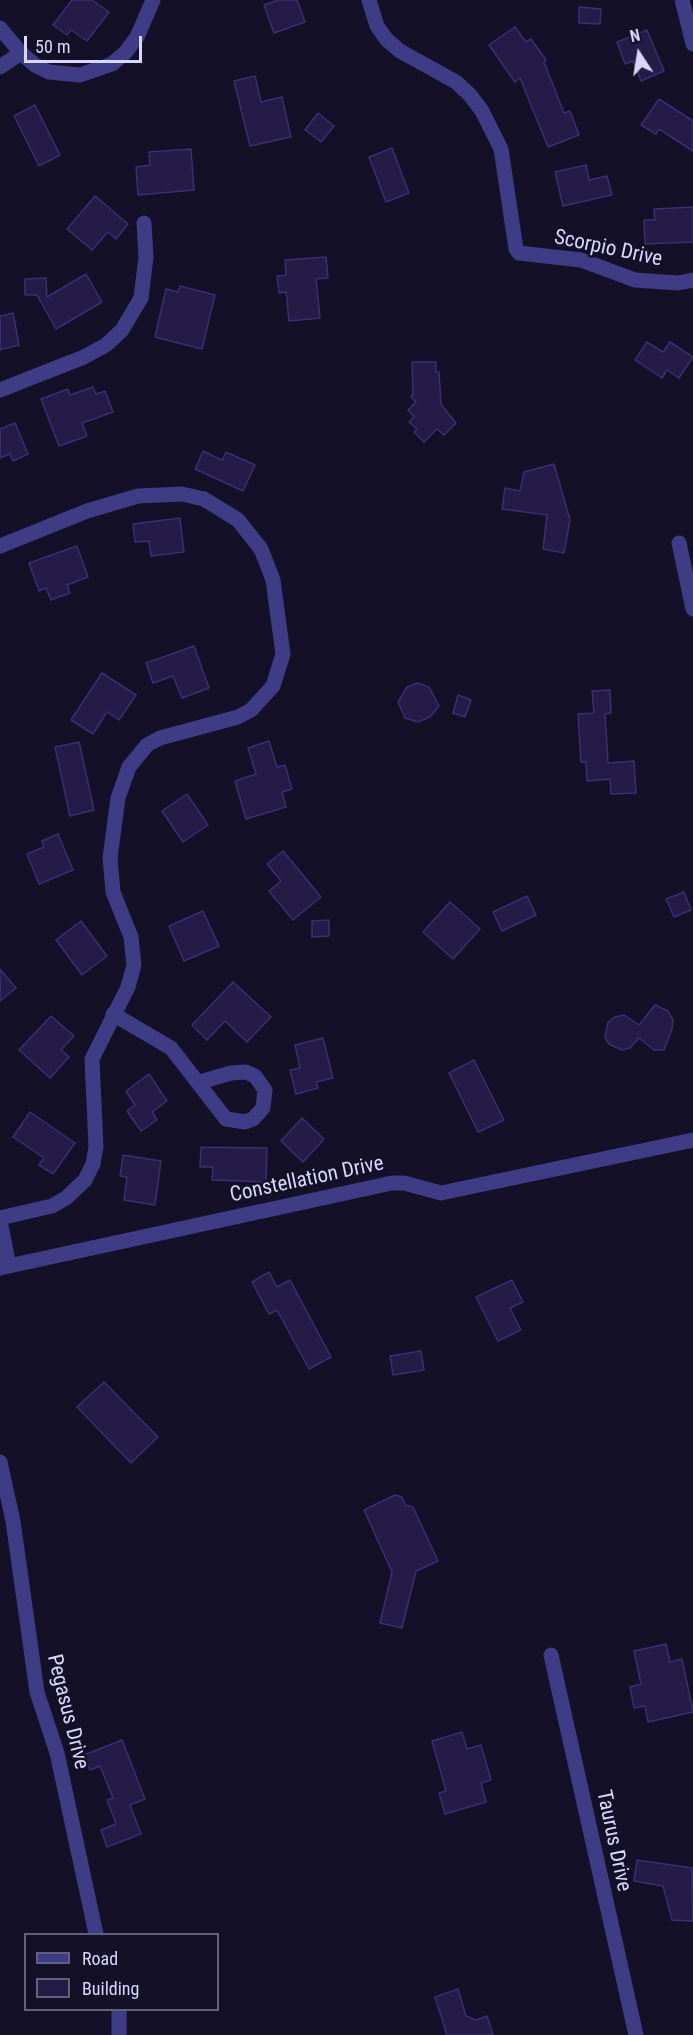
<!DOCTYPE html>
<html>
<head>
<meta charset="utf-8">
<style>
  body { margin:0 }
  #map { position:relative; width:693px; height:2035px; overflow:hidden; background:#131027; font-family:"Roboto Condensed",sans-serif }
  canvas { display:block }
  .legend { position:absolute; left:24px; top:1933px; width:195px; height:78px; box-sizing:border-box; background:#131027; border:2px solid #63607d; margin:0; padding:8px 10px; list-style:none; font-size:18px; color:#dad7fe }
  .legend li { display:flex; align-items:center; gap:12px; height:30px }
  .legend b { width:30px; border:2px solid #63607d }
  .north { position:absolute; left:609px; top:24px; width:60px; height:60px; -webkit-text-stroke:4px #131027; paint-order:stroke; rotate:348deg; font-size:16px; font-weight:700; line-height:24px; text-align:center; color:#dad7fe }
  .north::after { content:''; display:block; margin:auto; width:21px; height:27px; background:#dad7fe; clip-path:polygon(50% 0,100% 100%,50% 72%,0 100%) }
  .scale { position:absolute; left:24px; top:36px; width:118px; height:27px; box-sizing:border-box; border:3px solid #dad7fe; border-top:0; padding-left:8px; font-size:18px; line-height:21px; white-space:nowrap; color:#dad7fe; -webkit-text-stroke:4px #131027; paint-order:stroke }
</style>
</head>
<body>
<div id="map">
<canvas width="693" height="2035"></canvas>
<ul class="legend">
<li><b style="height:8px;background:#3d3c85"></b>Road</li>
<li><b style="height:16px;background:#241c47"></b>Building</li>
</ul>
<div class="north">N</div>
<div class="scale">50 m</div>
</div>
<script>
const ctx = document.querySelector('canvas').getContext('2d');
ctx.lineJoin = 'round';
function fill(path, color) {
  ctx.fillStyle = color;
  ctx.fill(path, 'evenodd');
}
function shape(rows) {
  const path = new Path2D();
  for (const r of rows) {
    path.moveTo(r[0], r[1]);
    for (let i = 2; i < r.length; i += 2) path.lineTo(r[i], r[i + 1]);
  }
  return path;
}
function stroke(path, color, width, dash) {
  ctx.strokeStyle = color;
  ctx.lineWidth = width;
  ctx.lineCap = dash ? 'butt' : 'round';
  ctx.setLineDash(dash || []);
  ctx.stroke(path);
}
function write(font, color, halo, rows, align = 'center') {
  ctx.font = font + ' "Roboto Condensed",sans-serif';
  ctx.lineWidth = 5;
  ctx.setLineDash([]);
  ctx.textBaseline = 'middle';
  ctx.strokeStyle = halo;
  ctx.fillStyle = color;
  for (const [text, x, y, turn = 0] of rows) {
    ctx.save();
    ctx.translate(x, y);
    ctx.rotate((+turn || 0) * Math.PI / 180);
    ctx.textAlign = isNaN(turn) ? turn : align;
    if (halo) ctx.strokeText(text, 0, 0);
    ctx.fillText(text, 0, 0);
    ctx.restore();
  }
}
const building = shape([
  [72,0,92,0,109,12,87,41,71,30,67,35,53,25,72,0],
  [278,0,297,0,305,22,274,33,264,5,278,0],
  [579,7,601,9,600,24,579,23,579,7],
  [515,27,526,42,531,39,546,60,544,62,564,113,570,111,579,135,548,147,520,78,515,82,489,45,515,27],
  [647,30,664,71,641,81,633,61,625,64,617,42,647,30],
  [255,76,261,102,282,97,291,137,250,146,234,81,255,76],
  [659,99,693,121,693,151,659,129,656,134,641,125,659,99],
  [35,105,60,155,39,166,14,116,35,105],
  [318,113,334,126,321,142,305,130,318,113],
  [392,148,409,193,386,202,369,157,392,148],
  [191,149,194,190,138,195,136,167,150,165,149,152,191,149],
  [586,165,589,180,607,176,612,195,563,206,555,172,586,165],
  [95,196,128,224,116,239,108,232,92,250,67,229,95,196],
  [693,207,693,242,645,244,644,220,655,220,654,209,693,207],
  [326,257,328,278,316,279,320,318,289,321,286,292,279,293,277,276,286,275,285,260,326,257],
  [86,274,102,302,56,329,37,295,25,295,25,279,46,278,47,297,86,274],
  [180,286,215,295,202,349,155,337,166,289,178,292,180,286],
  [13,313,19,345,0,350,0,316,13,313],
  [647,342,663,352,670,342,693,357,679,378,667,370,662,378,635,360,647,342],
  [412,362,436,362,436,372,439,372,441,404,456,423,444,435,437,429,424,442,414,432,417,429,409,422,414,417,408,410,416,402,411,397,413,394,412,362],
  [93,387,96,394,105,391,113,412,82,423,87,436,59,446,41,399,68,389,70,395,93,387],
  [15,423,28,454,13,461,10,454,0,458,0,429,15,423],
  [203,451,222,460,226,452,255,465,243,491,195,469,203,451],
  [554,464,570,520,564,553,543,549,547,515,502,509,505,488,520,491,524,472,554,464],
  [180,518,184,552,151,556,149,541,135,542,133,524,180,518],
  [77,546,88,577,67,585,70,593,51,600,46,588,39,591,29,563,77,546],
  [194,646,209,688,182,698,173,676,153,683,146,663,194,646],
  [102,673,136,695,119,720,107,712,93,734,71,720,102,673],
  [418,683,429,687,439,706,430,717,418,722,405,718,398,702,407,687,418,683],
  [610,690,611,713,605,714,608,763,634,761,636,793,611,794,610,779,587,781,586,762,581,762,578,714,594,713,592,691,610,690],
  [458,695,471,700,465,717,453,713,458,695],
  [269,741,277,767,285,765,292,789,282,792,286,807,246,819,235,781,256,774,248,748,269,741],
  [79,742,94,810,70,816,55,747,79,742],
  [187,794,208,825,183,842,162,811,187,794],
  [58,834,73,870,39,884,27,854,44,847,42,841,58,834],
  [283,851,321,897,293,920,269,891,281,881,267,864,283,851],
  [684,892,691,910,674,917,666,899,684,892],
  [527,896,536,915,502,931,493,912,527,896],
  [450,902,480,929,453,959,423,932,450,902],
  [203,911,219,946,184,961,169,926,203,911],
  [329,920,329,936,312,937,312,921,329,920],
  [81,921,107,956,82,975,56,940,81,921],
  [0,969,16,988,0,1001,0,969],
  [233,982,271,1017,247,1042,225,1021,207,1040,192,1025,233,982],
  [655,1005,668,1011,673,1020,672,1029,664,1050,654,1050,639,1038,630,1048,622,1050,609,1044,605,1038,608,1022,615,1017,624,1015,639,1025,655,1005],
  [51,1016,74,1036,61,1050,69,1057,50,1078,19,1050,51,1016],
  [323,1038,333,1078,316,1082,318,1088,296,1094,290,1070,300,1068,295,1045,323,1038],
  [474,1060,504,1120,478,1132,449,1073,474,1060],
  [149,1074,167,1101,152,1112,157,1120,141,1131,127,1111,135,1105,126,1091,149,1074],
  [30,1112,75,1143,53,1174,39,1165,44,1158,13,1137,30,1112],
  [302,1118,324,1139,303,1162,281,1141,302,1118],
  [201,1147,267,1148,266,1182,212,1180,213,1167,200,1167,201,1147],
  [123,1155,161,1161,155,1205,124,1200,127,1177,120,1176,123,1155],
  [269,1272,277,1287,290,1280,331,1357,309,1369,277,1310,269,1314,252,1282,269,1272],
  [512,1280,523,1302,510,1308,521,1330,498,1341,476,1297,512,1280],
  [421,1351,424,1370,393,1375,390,1356,421,1351],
  [104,1382,158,1437,131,1463,77,1407,104,1382],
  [395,1495,402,1497,405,1505,413,1507,438,1561,416,1571,402,1628,380,1623,392,1572,364,1510,395,1495],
  [666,1644,670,1662,682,1659,693,1712,648,1722,645,1706,634,1708,630,1687,641,1684,634,1651,666,1644],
  [462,1732,467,1749,481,1745,491,1780,481,1783,486,1802,445,1814,439,1793,446,1791,432,1741,462,1732],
  [122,1740,145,1799,130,1805,141,1834,107,1847,101,1830,116,1824,107,1800,113,1798,100,1766,90,1770,84,1755,122,1740],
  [637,1860,692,1868,693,1921,672,1920,663,1886,634,1881,637,1860],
  [458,1989,466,2016,476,2020,487,2016,493,2035,447,2035,435,1997,458,1989]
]);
fill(building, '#241c47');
stroke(building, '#3a2f73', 1.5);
stroke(shape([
  [369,0,377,26,387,40,400,51,456,82,470,95,482,111,501,149,516,249,519,253,581,260,635,280,678,283,693,280],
  [682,0,693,44],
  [0,28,21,53,35,65,49,72,80,75,112,64,125,53,137,37,153,0],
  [0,67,21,53],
  [0,390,84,357,106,345,122,330,141,298,146,257,144,223],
  [679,543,693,609],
  [0,546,87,511,138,496,182,494,204,499,238,520,261,549,273,580,283,654,273,686,251,710,238,717,160,738,147,745,129,767,118,798,110,858,113,892,131,937,134,965,128,987,92,1059,96,1147,93,1164,85,1180,66,1198,52,1206,0,1218],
  [113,1014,171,1048,226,1119,245,1122,253,1119,263,1108,265,1090,255,1076,246,1072,231,1073,200,1082],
  [0,1221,9,1266],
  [0,1268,392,1183,404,1183,441,1193,693,1140],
  [0,1462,13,1521,37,1692,57,1753,96,1934],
  [551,1655,636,2035],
  [119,2035,119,2010]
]), '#3d3c85', 15);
write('21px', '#dad7fe', '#131027', [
  ["Scorpio Drive",608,249,12],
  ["Constellation Drive",307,1180,-12],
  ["Pegasus Drive",67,1712,76],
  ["Taurus Drive",613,1841,78]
]);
</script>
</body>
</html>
